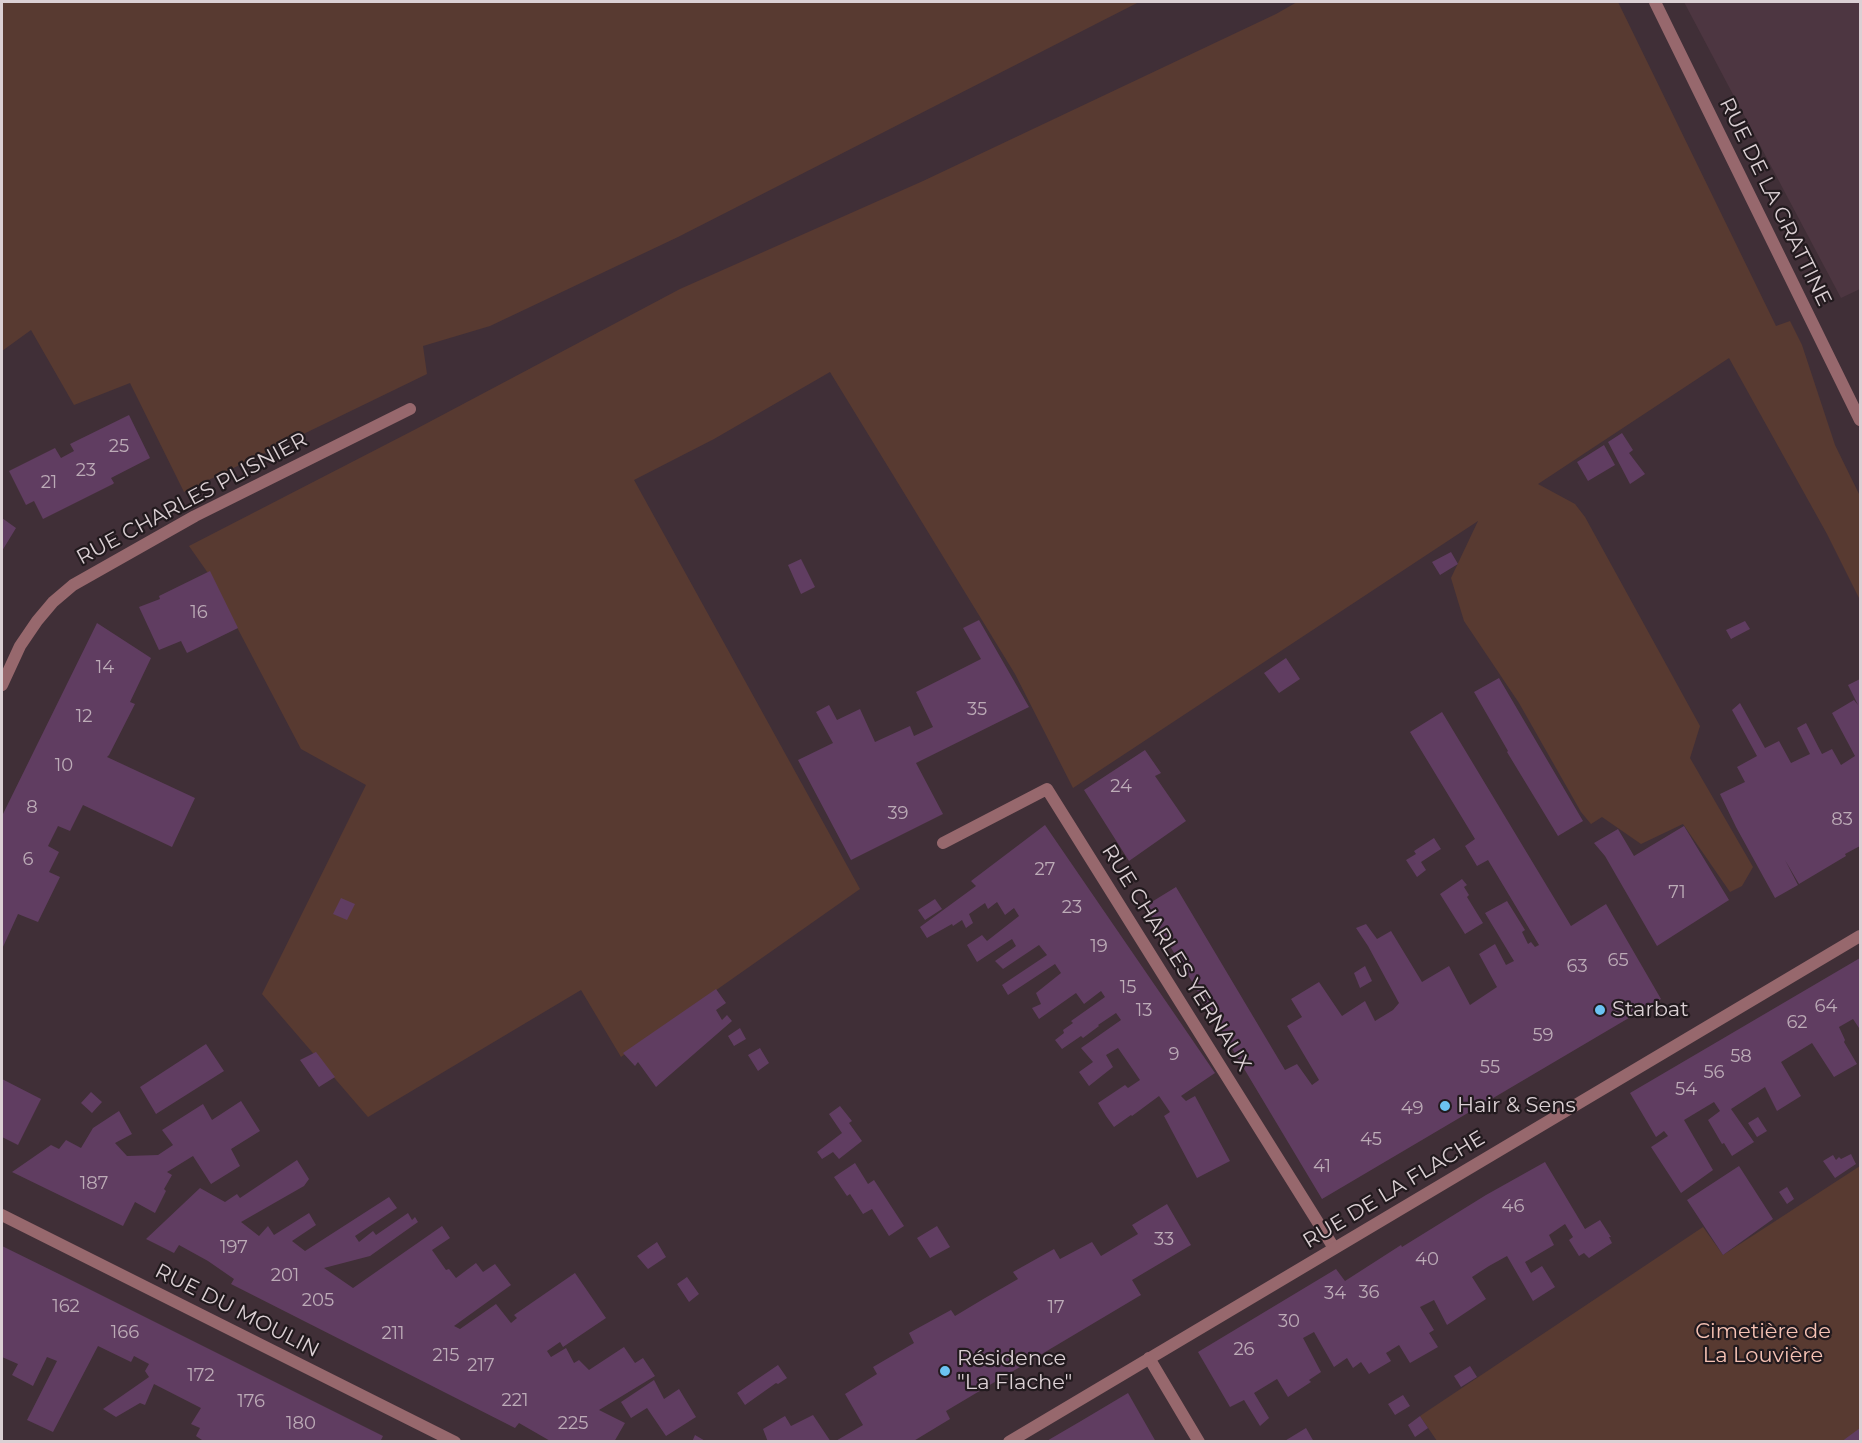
<!DOCTYPE html>
<html>
<head>
<meta charset="utf-8">
<style>
  body { margin:0 }
  #map { position:relative; width:1862px; height:1443px; overflow:hidden; background:#402f37; font-family:Montserrat,sans-serif }
  canvas { display:block }
  .frame { position:absolute; inset:0; border:3px solid #dbd0d4; pointer-events:none }
</style>
</head>
<body>
<div id="map">
<canvas width="1862" height="1443"></canvas>
<div class="frame"></div>
</div>
<script>
const ctx = document.querySelector('canvas').getContext('2d');
ctx.lineJoin = 'round';
function fill(path, color) {
  ctx.fillStyle = color;
  ctx.fill(path, 'evenodd');
}
function shape(rows) {
  const path = new Path2D();
  for (const r of rows) {
    path.moveTo(r[0], r[1]);
    for (let i = 2; i < r.length; i += 2) path.lineTo(r[i], r[i + 1]);
  }
  return path;
}
function stroke(path, color, width, dash) {
  ctx.strokeStyle = color;
  ctx.lineWidth = width;
  ctx.lineCap = dash ? 'butt' : 'round';
  ctx.setLineDash(dash || []);
  ctx.stroke(path);
}
function write(font, color, halo, rows, align = 'center') {
  ctx.font = font + ' Montserrat,sans-serif';
  ctx.lineWidth = 4.5;
  ctx.setLineDash([]);
  ctx.textBaseline = 'middle';
  ctx.strokeStyle = halo;
  ctx.fillStyle = color;
  for (const [text, x, y, turn = 0] of rows) {
    ctx.save();
    ctx.translate(x, y);
    ctx.rotate((+turn || 0) * Math.PI / 180);
    ctx.textAlign = isNaN(turn) ? turn : align;
    if (halo) ctx.strokeText(text, 0, 0);
    ctx.fillText(text, 0, 0);
    ctx.restore();
  }
}
fill(shape([
  [1684,2,1860,2,1860,289,1841,298]
]), '#4d3641');
fill(shape([
  [2,2,1139,2,678,237,490,326,423,346,427,374,184,492,130,383,74,405,31,330,2,351],
  [1297,2,1618,2,1776,326,1790,321,1802,345,1835,445,1860,496,1860,600,1827,534,1729,358,1538,484,1575,504,1585,517,1700,726,1690,758,1753,867,1742,886,1730,892,1683,824,1641,844,1602,817,1591,824,1581,812,1519,703,1464,621,1451,578,1478,521,1073,788,1015,674,830,372,714,439,634,480,860,889,621,1057,581,990,368,1117,262,994,366,785,301,749,210,576,189,546,416,429,680,289,923,181,1276,14],
  [1860,1166,1860,1441,1437,1441,1420,1416,1703,1227,1723,1255]
]), '#583a31');
fill(shape([
  [129,415,150,458,111,478,114,483,113,484,43,519,34,501,26,505,9,471,55,448,61,458,74,451,70,444],
  [1622,433,1633,450,1629,453,1645,474,1630,484,1608,442],
  [1604,445,1615,465,1588,481,1577,462],
  [2,518,16,528,2,551],
  [1451,552,1458,564,1440,575,1432,562],
  [801,559,815,587,801,594,788,565],
  [210,571,238,628,187,653,181,641,159,650,139,607,160,599,159,596],
  [979,620,1029,707,916,763,943,814,851,860,798,760,833,743,816,712,829,705,837,720,860,709,875,742,910,726,914,736,933,727,916,692,981,659,963,628],
  [1745,621,1750,629,1731,639,1726,630],
  [97,623,151,658,130,702,135,704,109,755,107,757,195,798,172,847,83,805,70,831,58,826,48,846,59,852,49,872,60,877,38,922,18,914,2,949,2,816],
  [1286,658,1300,679,1279,693,1264,673],
  [1499,678,1583,821,1558,836,1507,752,1508,751,1474,692],
  [1860,679,1860,846,1845,854,1846,856,1799,884,1785,860,1798,885,1775,898,1736,827,1720,794,1745,782,1737,767,1757,756,1732,710,1740,703,1765,748,1779,741,1791,763,1810,754,1797,728,1806,723,1822,754,1832,749,1841,765,1855,756,1832,713,1854,700,1858,705,1848,685],
  [1442,712,1571,926,1606,904,1661,999,1322,1199,1191,980,1145,906,1176,887,1285,1070,1297,1064,1312,1085,1319,1080,1287,1026,1302,1017,1291,999,1319,982,1342,1016,1365,1001,1375,1021,1393,1010,1399,1003,1368,946,1356,928,1366,924,1377,939,1391,931,1422,982,1449,966,1470,1005,1497,987,1479,954,1495,944,1506,965,1514,961,1485,913,1507,901,1525,930,1522,932,1528,944,1531,942,1535,947,1539,945,1488,860,1477,866,1465,846,1475,839,1410,732],
  [1145,750,1161,773,1155,776,1186,821,1129,861,1084,790],
  [1045,825,1215,1073,1181,1096,1186,1101,1195,1096,1230,1161,1197,1178,1164,1116,1170,1112,1159,1096,1132,1116,1131,1115,1114,1127,1106,1116,1098,1103,1125,1085,1128,1088,1140,1080,1118,1048,1106,1055,1113,1067,1089,1086,1079,1072,1093,1062,1081,1048,1121,1020,1116,1013,1098,1025,1099,1026,1083,1038,1081,1036,1062,1049,1055,1040,1064,1033,1063,1030,1073,1023,1071,1021,1105,997,1101,991,1084,1004,1076,993,1039,1019,1032,1008,1041,1004,1036,993,1061,973,1055,964,1008,995,1002,985,1047,955,1039,945,1003,969,995,961,1016,946,1012,939,977,962,967,945,982,935,987,941,1019,916,1014,908,1005,915,997,902,988,909,985,903,969,914,973,923,966,928,962,920,953,926,952,924,927,938,920,927,976,886,971,881],
  [1684,826,1729,900,1657,946,1605,856,1594,843,1618,829,1634,856],
  [1434,838,1441,849,1421,862,1426,870,1417,877,1406,860,1416,854,1414,851],
  [1462,879,1467,885,1464,887,1469,895,1467,897,1483,923,1465,934,1440,894],
  [341,898,355,904,347,920,333,914],
  [935,899,942,909,925,920,918,910],
  [1860,958,1860,1027,1859,1028,1853,1019,1839,1027,1845,1040,1844,1042,1857,1064,1834,1077,1812,1043,1781,1062,1801,1096,1777,1111,1765,1087,1731,1109,1754,1142,1732,1156,1724,1143,1722,1144,1708,1120,1720,1111,1714,1102,1684,1120,1713,1170,1681,1193,1651,1147,1668,1136,1664,1131,1656,1137,1630,1093],
  [1365,966,1372,981,1360,988,1354,973],
  [716,989,726,1003,716,1010,722,1020,727,1015,732,1021,656,1087,638,1062,635,1066,623,1053],
  [740,1028,746,1039,734,1046,728,1036],
  [206,1044,224,1071,156,1114,140,1087],
  [760,1048,769,1063,758,1071,748,1055],
  [316,1052,335,1077,319,1087,300,1060],
  [2,1079,41,1099,18,1145,2,1137],
  [91,1092,102,1102,92,1113,81,1103],
  [241,1101,260,1131,231,1149,240,1166,211,1184,193,1156,167,1172,172,1175,164,1189,166,1191,155,1213,135,1202,123,1226,12,1172,51,1145,59,1149,66,1140,81,1148,93,1128,119,1111,132,1134,115,1143,127,1156,158,1155,173,1145,162,1130,203,1104,212,1120],
  [840,1106,852,1121,849,1123,862,1141,839,1159,833,1152,822,1159,817,1152,842,1133,829,1114],
  [1758,1117,1767,1131,1757,1137,1748,1123],
  [1851,1154,1856,1164,1835,1178,1823,1161,1833,1155,1836,1160,1839,1157,1841,1159],
  [297,1160,309,1179,304,1186,241,1222,259,1236,268,1226,274,1235,309,1213,316,1225,292,1241,305,1251,389,1197,397,1208,355,1236,359,1242,373,1231,376,1235,408,1213,412,1220,415,1217,418,1222,370,1256,324,1268,353,1288,442,1226,450,1238,432,1250,446,1270,449,1269,456,1278,476,1263,483,1272,495,1264,511,1285,454,1326,460,1329,496,1304,511,1323,517,1318,514,1315,575,1273,606,1318,563,1347,560,1342,547,1351,551,1357,566,1348,574,1363,579,1360,589,1370,624,1347,635,1363,643,1358,655,1376,599,1410,625,1423,614,1442,552,1442,519,1423,515,1428,231,1284,234,1279,208,1261,179,1245,174,1253,146,1239,200,1188,225,1202,237,1194,240,1198],
  [1545,1162,1585,1229,1600,1220,1611,1237,1609,1237,1612,1243,1589,1258,1584,1253,1579,1256,1569,1240,1573,1237,1565,1224,1549,1235,1554,1245,1525,1262,1531,1273,1542,1266,1555,1287,1533,1301,1507,1256,1489,1266,1472,1277,1486,1299,1447,1325,1434,1300,1420,1307,1434,1330,1429,1333,1438,1347,1410,1363,1399,1345,1386,1353,1391,1361,1369,1374,1361,1362,1353,1368,1347,1358,1334,1367,1314,1332,1303,1338,1321,1372,1309,1380,1311,1382,1288,1397,1277,1379,1254,1393,1269,1418,1260,1426,1244,1400,1230,1407,1198,1352,1336,1269,1345,1281,1401,1245,1402,1247,1486,1195],
  [855,1163,868,1184,874,1180,904,1226,889,1236,872,1209,863,1214,850,1194,847,1196,834,1177],
  [1739,1166,1773,1219,1723,1255,1687,1200],
  [1787,1187,1794,1199,1787,1204,1779,1192],
  [1167,1204,1191,1245,1132,1280,1141,1295,946,1411,950,1419,912,1442,834,1442,863,1425,845,1394,877,1374,873,1367,914,1343,909,1333,951,1310,955,1316,985,1298,1018,1279,1013,1272,1054,1249,1060,1259,1092,1242,1101,1256,1138,1234,1132,1225],
  [937,1226,950,1247,930,1258,917,1238],
  [657,1242,666,1257,648,1269,637,1256],
  [2,1246,61,1275,383,1436,380,1442,205,1442,196,1436,200,1428,191,1424,201,1408,154,1384,145,1405,140,1403,116,1417,103,1409,149,1377,145,1371,149,1364,134,1356,131,1362,98,1346,53,1432,27,1420,57,1361,47,1357,33,1386,12,1375,18,1364,2,1357],
  [687,1277,699,1294,689,1302,677,1284],
  [778,1365,787,1378,778,1384,776,1383,745,1405,737,1393],
  [1470,1366,1477,1377,1461,1387,1454,1376],
  [654,1380,664,1399,679,1389,696,1417,666,1436,647,1408,631,1418,621,1402],
  [1128,1393,1156,1442,1045,1442,1081,1421],
  [1403,1395,1410,1406,1395,1415,1388,1404],
  [813,1415,831,1442,768,1442,763,1429,785,1416,791,1426],
  [1420,1416,1428,1428,1415,1437,1408,1425],
  [1306,1428,1314,1442,1283,1442],
  [1860,1428,1860,1442,1841,1442],
  [695,1435,707,1442,692,1442]
]), '#603d61');
stroke(shape([
  [2,685,20,646,37,621,53,602,73,585,195,516,410,409],
  [943,843,1047,789,1334,1248],
  [1149,1358,1199,1442]
]), '#97686d', 12);
stroke(shape([
  [1655,2,1860,420],
  [2,1215,455,1442],
  [1009,1442,1860,936]
]), '#97686d', 12);
for (const [x, y, r, color] of [
  [1600,1010,6,"#6bc3f2"],
  [1445,1106,6,"#6bc3f2"],
  [945,1371,6,"#6bc3f2"]
]) {
  const dot = new Path2D();
  dot.arc(x, y, r, 0, 2 * Math.PI);
  ctx.fillStyle = color;
  ctx.fill(dot);
  stroke(dot, '#221a1e', 2);
}
write('18px', '#bcabb7', null, [
  ["25",119,447],
  ["23",86,471],
  ["21",49,483],
  ["16",199,613],
  ["14",105,668],
  ["35",977,710],
  ["12",84,717],
  ["10",64,766],
  ["24",1121,787],
  ["8",32,808],
  ["39",898,814],
  ["83",1842,820],
  ["6",28,860],
  ["27",1045,870],
  ["71",1677,893],
  ["23",1072,908],
  ["19",1099,947],
  ["65",1618,961],
  ["63",1577,967],
  ["15",1128,988],
  ["64",1826,1007],
  ["13",1144,1011],
  ["62",1797,1023],
  ["59",1543,1036],
  ["9",1174,1055],
  ["58",1741,1057],
  ["55",1490,1068],
  ["56",1714,1073],
  ["54",1686,1090],
  ["49",1412,1109],
  ["45",1371,1140],
  ["41",1322,1167],
  ["187",94,1184],
  ["46",1513,1207],
  ["33",1164,1240],
  ["197",234,1248],
  ["40",1427,1260],
  ["201",285,1276],
  ["36",1369,1293],
  ["34",1335,1294],
  ["205",318,1301],
  ["162",66,1307],
  ["17",1056,1308],
  ["30",1289,1322],
  ["166",125,1333],
  ["211",393,1334],
  ["26",1244,1350],
  ["215",446,1356],
  ["217",481,1366],
  ["172",201,1376],
  ["221",515,1401],
  ["176",251,1402],
  ["180",301,1424],
  ["225",573,1424]
]);
write('21px', '#dbd0d4', '#221a1e', [
  ["RUE DE LA GRATTINE",1775,202,64],
  ["RUE CHARLES PLISNIER",192,499,-28],
  ["RUE CHARLES YERNAUX",1176,958,58],
  ["RUE DE LA FLACHE",1394,1190,-31],
  ["RUE DU MOULIN",237,1311,27]
]);
write('21px', '#dbd0d4', '#221a1e', [
  ["Starbat",1612,1010],
  ["Hair & Sens",1457,1106],
  ["Résidence",957,1359],
  ["\"La Flache\"",957,1383]
], 'left');
write('21px', '#f6c2b4', '#221a1e', [
  ["Cimetière de",1763,1332],
  ["La Louvière",1763,1356]
]);
</script>
</body>
</html>
